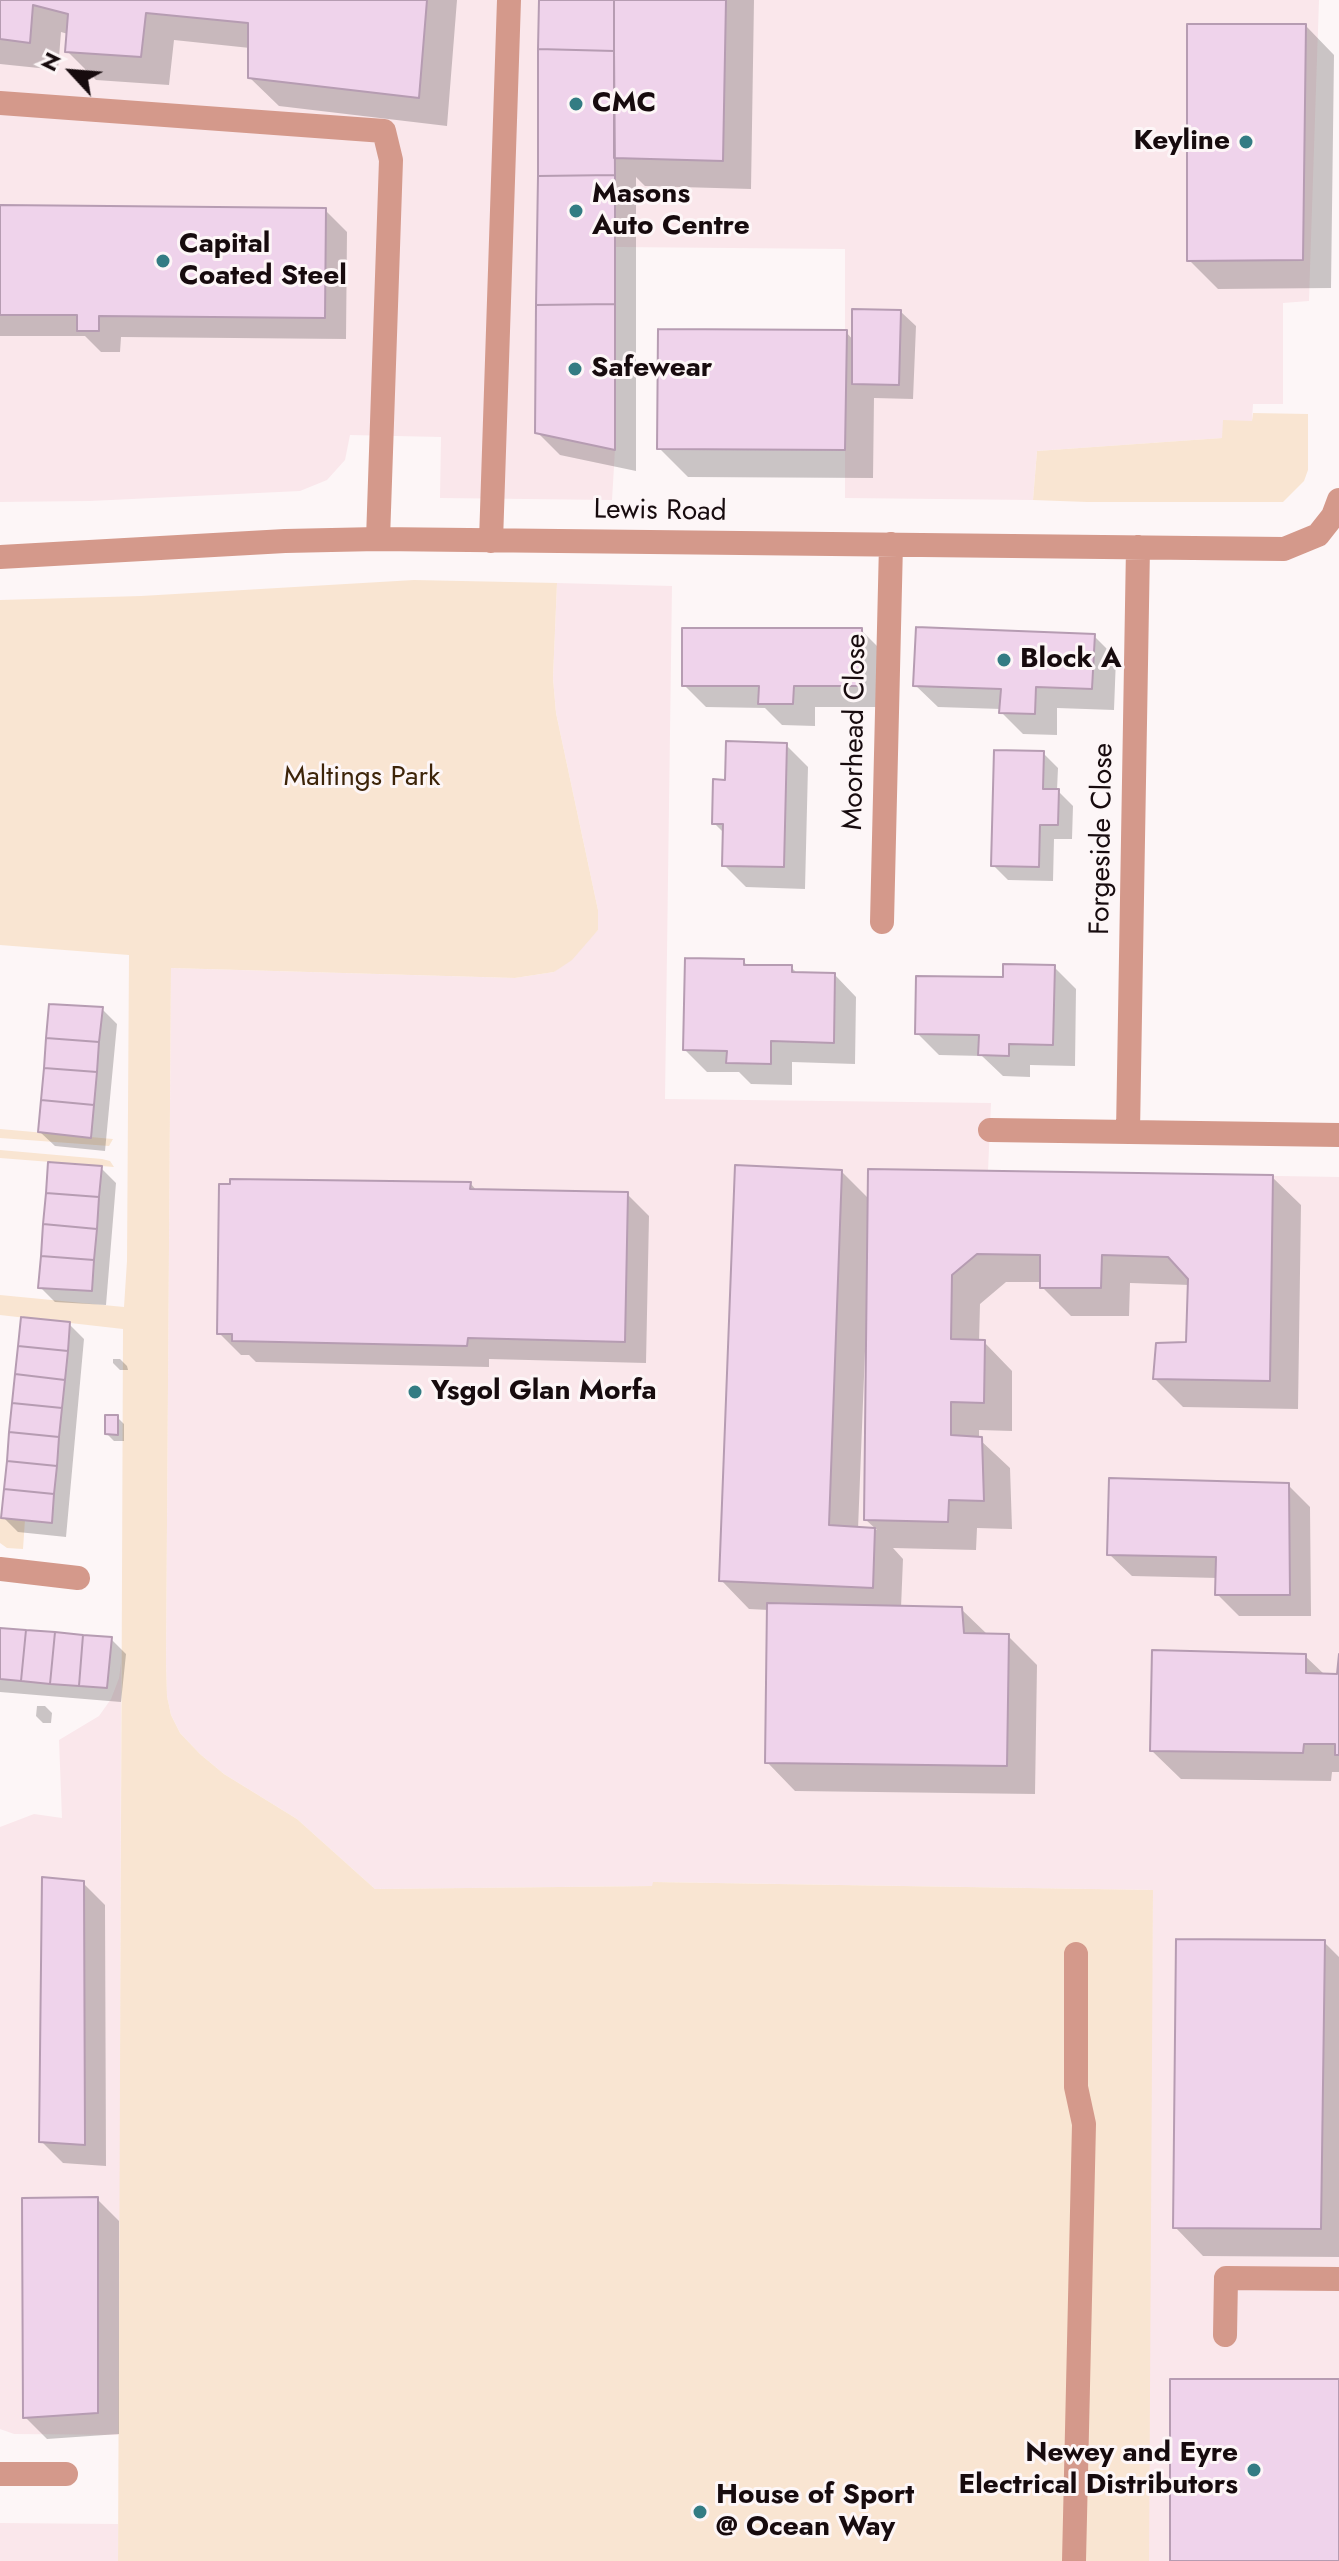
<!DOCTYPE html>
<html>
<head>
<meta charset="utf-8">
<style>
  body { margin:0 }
  #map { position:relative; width:1339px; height:2561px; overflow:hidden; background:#fdf6f7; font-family:Jost,sans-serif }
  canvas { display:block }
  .north { position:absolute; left:32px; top:32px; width:80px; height:80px; -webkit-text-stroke:6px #fdf6f7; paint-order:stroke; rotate:296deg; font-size:22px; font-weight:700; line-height:32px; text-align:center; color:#170b0e }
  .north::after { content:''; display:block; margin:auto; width:28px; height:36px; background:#170b0e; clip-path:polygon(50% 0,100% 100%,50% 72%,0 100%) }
</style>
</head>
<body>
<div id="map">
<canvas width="1339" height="2561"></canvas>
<div class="north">N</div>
</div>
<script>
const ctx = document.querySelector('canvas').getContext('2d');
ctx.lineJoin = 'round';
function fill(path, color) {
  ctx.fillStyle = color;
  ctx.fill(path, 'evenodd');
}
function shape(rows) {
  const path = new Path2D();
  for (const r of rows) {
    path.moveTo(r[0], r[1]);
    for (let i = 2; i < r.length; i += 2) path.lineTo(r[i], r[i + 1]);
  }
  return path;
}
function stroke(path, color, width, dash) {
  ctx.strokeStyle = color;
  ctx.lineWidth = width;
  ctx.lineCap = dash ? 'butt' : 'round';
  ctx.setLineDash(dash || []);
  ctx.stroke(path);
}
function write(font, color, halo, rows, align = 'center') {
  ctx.font = font + ' Jost,sans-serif';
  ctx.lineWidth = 6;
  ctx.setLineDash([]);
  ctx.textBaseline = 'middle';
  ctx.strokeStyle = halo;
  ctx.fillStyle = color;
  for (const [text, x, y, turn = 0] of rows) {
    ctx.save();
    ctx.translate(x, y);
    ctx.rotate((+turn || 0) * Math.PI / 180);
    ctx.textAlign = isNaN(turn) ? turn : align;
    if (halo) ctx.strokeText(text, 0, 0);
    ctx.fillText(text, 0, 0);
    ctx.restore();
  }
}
fill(shape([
  [0,0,1319,0,1309,301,1283,303,1283,404,1253,404,1252,421,1223,438,1037,451,1033,500,845,498,845,249,616,247,615,450,612,500,440,498,441,437,350,435,345,460,327,480,300,491,90,501,0,502],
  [557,583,672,586,665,1099,991,1103,988,1171,1339,1177,1339,2561,1145,2561,1153,1890,654,1882,653,1886,375,1889,297,1819,224,1774,200,1754,180,1733,171,1715,167,1696,166,1662,171,968,515,978,554,972,598,930,598,910,556,713,553,678],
  [121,1662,120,2435,14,2434,0,2429,0,1827,34,1814,62,1818,59,1740,99,1716,111,1699,119,1678],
  [0,2523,118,2524,118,2561,0,2561]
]), '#fae7eb');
fill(shape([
  [1253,413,1308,414,1308,470,1304,481,1283,502,1087,502,1033,500,1037,451,1222,438,1223,420,1252,421],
  [414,580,557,583,553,678,556,713,598,910,598,930,572,960,554,972,515,978,171,968,166,1662,167,1696,171,1715,180,1733,200,1754,224,1774,297,1819,375,1889,652,1886,653,1882,1153,1890,1149,2561,118,2561,123,1329,0,1315,0,1295,124,1307,127,1261,129,955,0,945,0,600,141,596],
  [0,1129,113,1139,109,1146,0,1138],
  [0,1150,102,1159,110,1161,114,1167,0,1158],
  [0,1518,25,1520,23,1549,7,1548,0,1543]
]), '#f9e5d2');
fill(shape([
  [0,0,457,0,447,126,279,106,250,78,250,48,174,40,169,85,96,80,67,51,68,34,61,32,58,70,0,64],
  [542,0,754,0,751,189,645,186,636,177,636,471,560,455,537,432],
  [1306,26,1334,55,1331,288,1218,289,1189,260],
  [0,207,325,210,347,232,346,339,121,337,120,352,101,352,85,336,0,336],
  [901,312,916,326,913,399,874,398,873,478,688,477,659,448,846,332,854,341],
  [861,630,883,652,883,707,815,707,815,726,782,725,765,708,706,707,684,685],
  [1094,636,1116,658,1114,710,1057,708,1057,735,1023,734,1001,712,1001,709,938,707,915,685],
  [786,745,808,767,805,889,746,887,724,865,725,834,714,823,727,782],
  [1043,753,1058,768,1057,790,1073,806,1072,839,1054,839,1053,881,1008,880,993,865],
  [743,961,749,967,791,967,798,974,834,974,856,997,855,1064,792,1062,792,1085,751,1084,739,1072,707,1072,685,1050],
  [1054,967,1076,989,1075,1066,1030,1065,1030,1077,1003,1076,982,1056,939,1055,917,1033,1005,979],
  [102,1009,117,1024,105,1151,55,1146,40,1132],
  [101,1168,116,1183,106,1305,55,1302,40,1287],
  [842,1172,870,1200,1272,1177,1301,1205,1298,1409,1183,1407,1155,1379,1188,1344,1190,1285,1130,1283,1129,1316,1071,1316,1042,1287,1042,1282,1006,1282,980,1304,979,1342,984,1342,1012,1371,1012,1431,979,1430,979,1439,1010,1468,1012,1529,977,1528,976,1550,893,1548,903,1559,901,1608,961,1609,988,1635,1008,1636,1037,1665,1035,1794,795,1791,767,1762,769,1610,749,1609,721,1580],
  [865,1351,868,1352,866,1520,877,1530,858,1529],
  [471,1184,477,1191,627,1194,649,1216,646,1363,489,1359,489,1367,256,1362,249,1355,241,1355,219,1333],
  [69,1324,84,1339,66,1537,18,1532,3,1517],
  [113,1359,120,1359,127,1366,128,1370,120,1370,113,1363],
  [117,1417,124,1424,124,1441,114,1441,107,1434],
  [1288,1485,1310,1507,1311,1616,1239,1616,1217,1594,1218,1578,1132,1576,1109,1554],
  [0,1630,111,1639,126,1654,121,1702,0,1692],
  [1305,1656,1325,1675,1339,1676,1339,1772,1332,1772,1331,1781,1181,1779,1152,1751],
  [37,1706,45,1706,52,1713,51,1723,43,1723,36,1716],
  [83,1883,105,1905,106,2166,63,2163,41,2141],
  [1324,1942,1339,1957,1339,2257,1203,2256,1175,2227],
  [97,2199,119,2221,119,2434,47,2439,25,2417]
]), '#0003');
const building = shape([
  [0,0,427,0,419,98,248,78,248,23,146,13,141,57,65,52,68,14,33,5,30,43,0,39,0,0],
  [539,0,614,0,614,51,538,49,539,0],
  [614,0,726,0,723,161,614,158,614,0],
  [1187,24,1306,24,1303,260,1187,261,1187,24],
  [538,49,614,51,615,175,538,176,538,49],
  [615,175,615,304,536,305,538,176,615,175],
  [0,205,326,208,325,318,99,316,99,331,77,331,77,315,0,315,0,205],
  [615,304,615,450,535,433,536,305,615,304],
  [852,309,901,310,899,385,852,384,852,309],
  [658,329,847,330,845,450,657,449,658,329],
  [916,627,1095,634,1092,689,1036,687,1035,714,999,713,1001,689,913,686,916,627],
  [682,628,862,628,862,686,794,686,793,704,758,704,759,686,682,686,682,628],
  [726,741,787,743,784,867,722,866,723,824,712,824,713,779,725,780,726,741],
  [994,750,1044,751,1043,789,1059,789,1058,825,1040,825,1039,867,991,866,994,750],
  [685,958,744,959,744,965,792,965,792,972,835,973,834,1043,771,1041,771,1064,726,1063,727,1051,683,1050,685,958],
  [1003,964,1055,965,1053,1045,1009,1044,1009,1056,978,1055,979,1035,915,1034,916,976,1003,977,1003,964],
  [49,1004,103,1007,99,1042,46,1038,49,1004],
  [46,1038,99,1042,97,1072,44,1068,46,1038],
  [44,1068,97,1072,94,1105,41,1100,44,1068],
  [41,1100,94,1105,91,1138,38,1132,41,1100],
  [48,1162,102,1166,99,1197,46,1193,48,1162],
  [735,1165,842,1170,829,1525,875,1528,873,1588,719,1581,735,1165],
  [868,1169,1273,1175,1270,1381,1153,1379,1156,1343,1186,1342,1188,1279,1168,1257,1102,1255,1101,1288,1040,1288,1040,1255,977,1254,952,1275,951,1339,985,1340,984,1403,951,1402,951,1435,982,1437,984,1501,949,1500,948,1522,864,1520,868,1169],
  [230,1179,471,1182,470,1189,628,1192,625,1342,468,1338,467,1346,232,1341,232,1334,217,1334,219,1184,230,1184,230,1179],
  [46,1193,99,1197,97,1229,43,1224,46,1193],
  [43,1224,97,1229,94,1260,41,1256,43,1224],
  [41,1256,94,1260,92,1291,38,1288,41,1256],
  [21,1317,70,1322,68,1351,18,1346,21,1317],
  [18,1346,68,1351,65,1380,15,1374,18,1346],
  [15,1374,65,1380,62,1408,12,1403,15,1374],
  [12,1403,62,1408,59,1437,9,1432,12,1403],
  [105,1415,118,1415,118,1435,105,1434,105,1415],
  [9,1432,59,1437,57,1466,7,1461,9,1432],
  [7,1461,57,1466,54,1494,4,1489,7,1461],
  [1109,1478,1289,1483,1290,1595,1215,1595,1216,1557,1107,1555,1109,1478],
  [4,1489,54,1494,52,1523,1,1518,4,1489],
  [767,1603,962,1607,964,1633,1009,1634,1007,1766,765,1763,767,1603],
  [0,1628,26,1630,21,1681,0,1679,0,1628],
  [26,1630,55,1632,50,1684,21,1681,26,1630],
  [55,1632,83,1635,79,1686,50,1684,55,1632],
  [83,1635,112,1637,107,1688,79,1686,83,1635],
  [1152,1650,1306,1654,1306,1673,1337,1674,1339,1654,1339,1755,1335,1755,1335,1744,1304,1744,1303,1753,1150,1751,1152,1650],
  [42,1877,84,1881,85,2145,39,2142,42,1877],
  [1176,1939,1325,1940,1321,2229,1173,2228,1176,1939],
  [98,2197,98,2413,23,2418,22,2198,98,2197],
  [1170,2379,1339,2379,1339,2561,1170,2561,1170,2379]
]);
fill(building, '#efd3eb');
stroke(building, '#b69cb2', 2);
stroke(shape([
  [0,103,384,131,391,160,378,539],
  [491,541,509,0],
  [0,557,285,541,378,539,1284,549,1318,535,1333,516,1339,500],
  [882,922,891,544],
  [990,1130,1339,1135],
  [1128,1132,1138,547],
  [0,1569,78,1578],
  [1225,2335,1226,2278,1339,2279],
  [0,2474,66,2474],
  [1074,2561,1084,2124,1076,2087,1076,1954]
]), '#d4998b', 24);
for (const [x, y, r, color] of [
  [576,104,8,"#337c83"],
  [1246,142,8,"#337c83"],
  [576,211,8,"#337c83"],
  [163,261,8,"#337c83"],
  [575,369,8,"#337c83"],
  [1004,660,8,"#337c83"],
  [415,1392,8,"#337c83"],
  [1254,2470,8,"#337c83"],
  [700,2512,8,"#337c83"]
]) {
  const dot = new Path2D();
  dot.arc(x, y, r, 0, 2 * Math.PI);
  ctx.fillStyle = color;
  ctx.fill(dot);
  stroke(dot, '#fdf6f7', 3);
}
write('bold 28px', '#170b0e', '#fdf6f7', [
  ["CMC",592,104],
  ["Keyline",1230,142,"right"],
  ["Masons",592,195],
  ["Auto Centre",592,227],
  ["Capital",179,245],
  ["Coated Steel",179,277],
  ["Safewear",591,369],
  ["Block A",1020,660],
  ["Ysgol Glan Morfa",431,1392],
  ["Newey and Eyre",1238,2454,"right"],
  ["Electrical Distributors",1238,2486,"right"],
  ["House of Sport",716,2496],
  ["@ Ocean Way",716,2528]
], 'left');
write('28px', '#170b0e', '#fdf6f7', [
  ["Lewis Road",660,512,1],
  ["Moorhead Close",856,732,-89],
  ["Forgeside Close",1103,839,-89]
]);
write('28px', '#3d2409', '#fdf6f7', [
  ["Maltings Park",362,778]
]);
</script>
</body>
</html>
